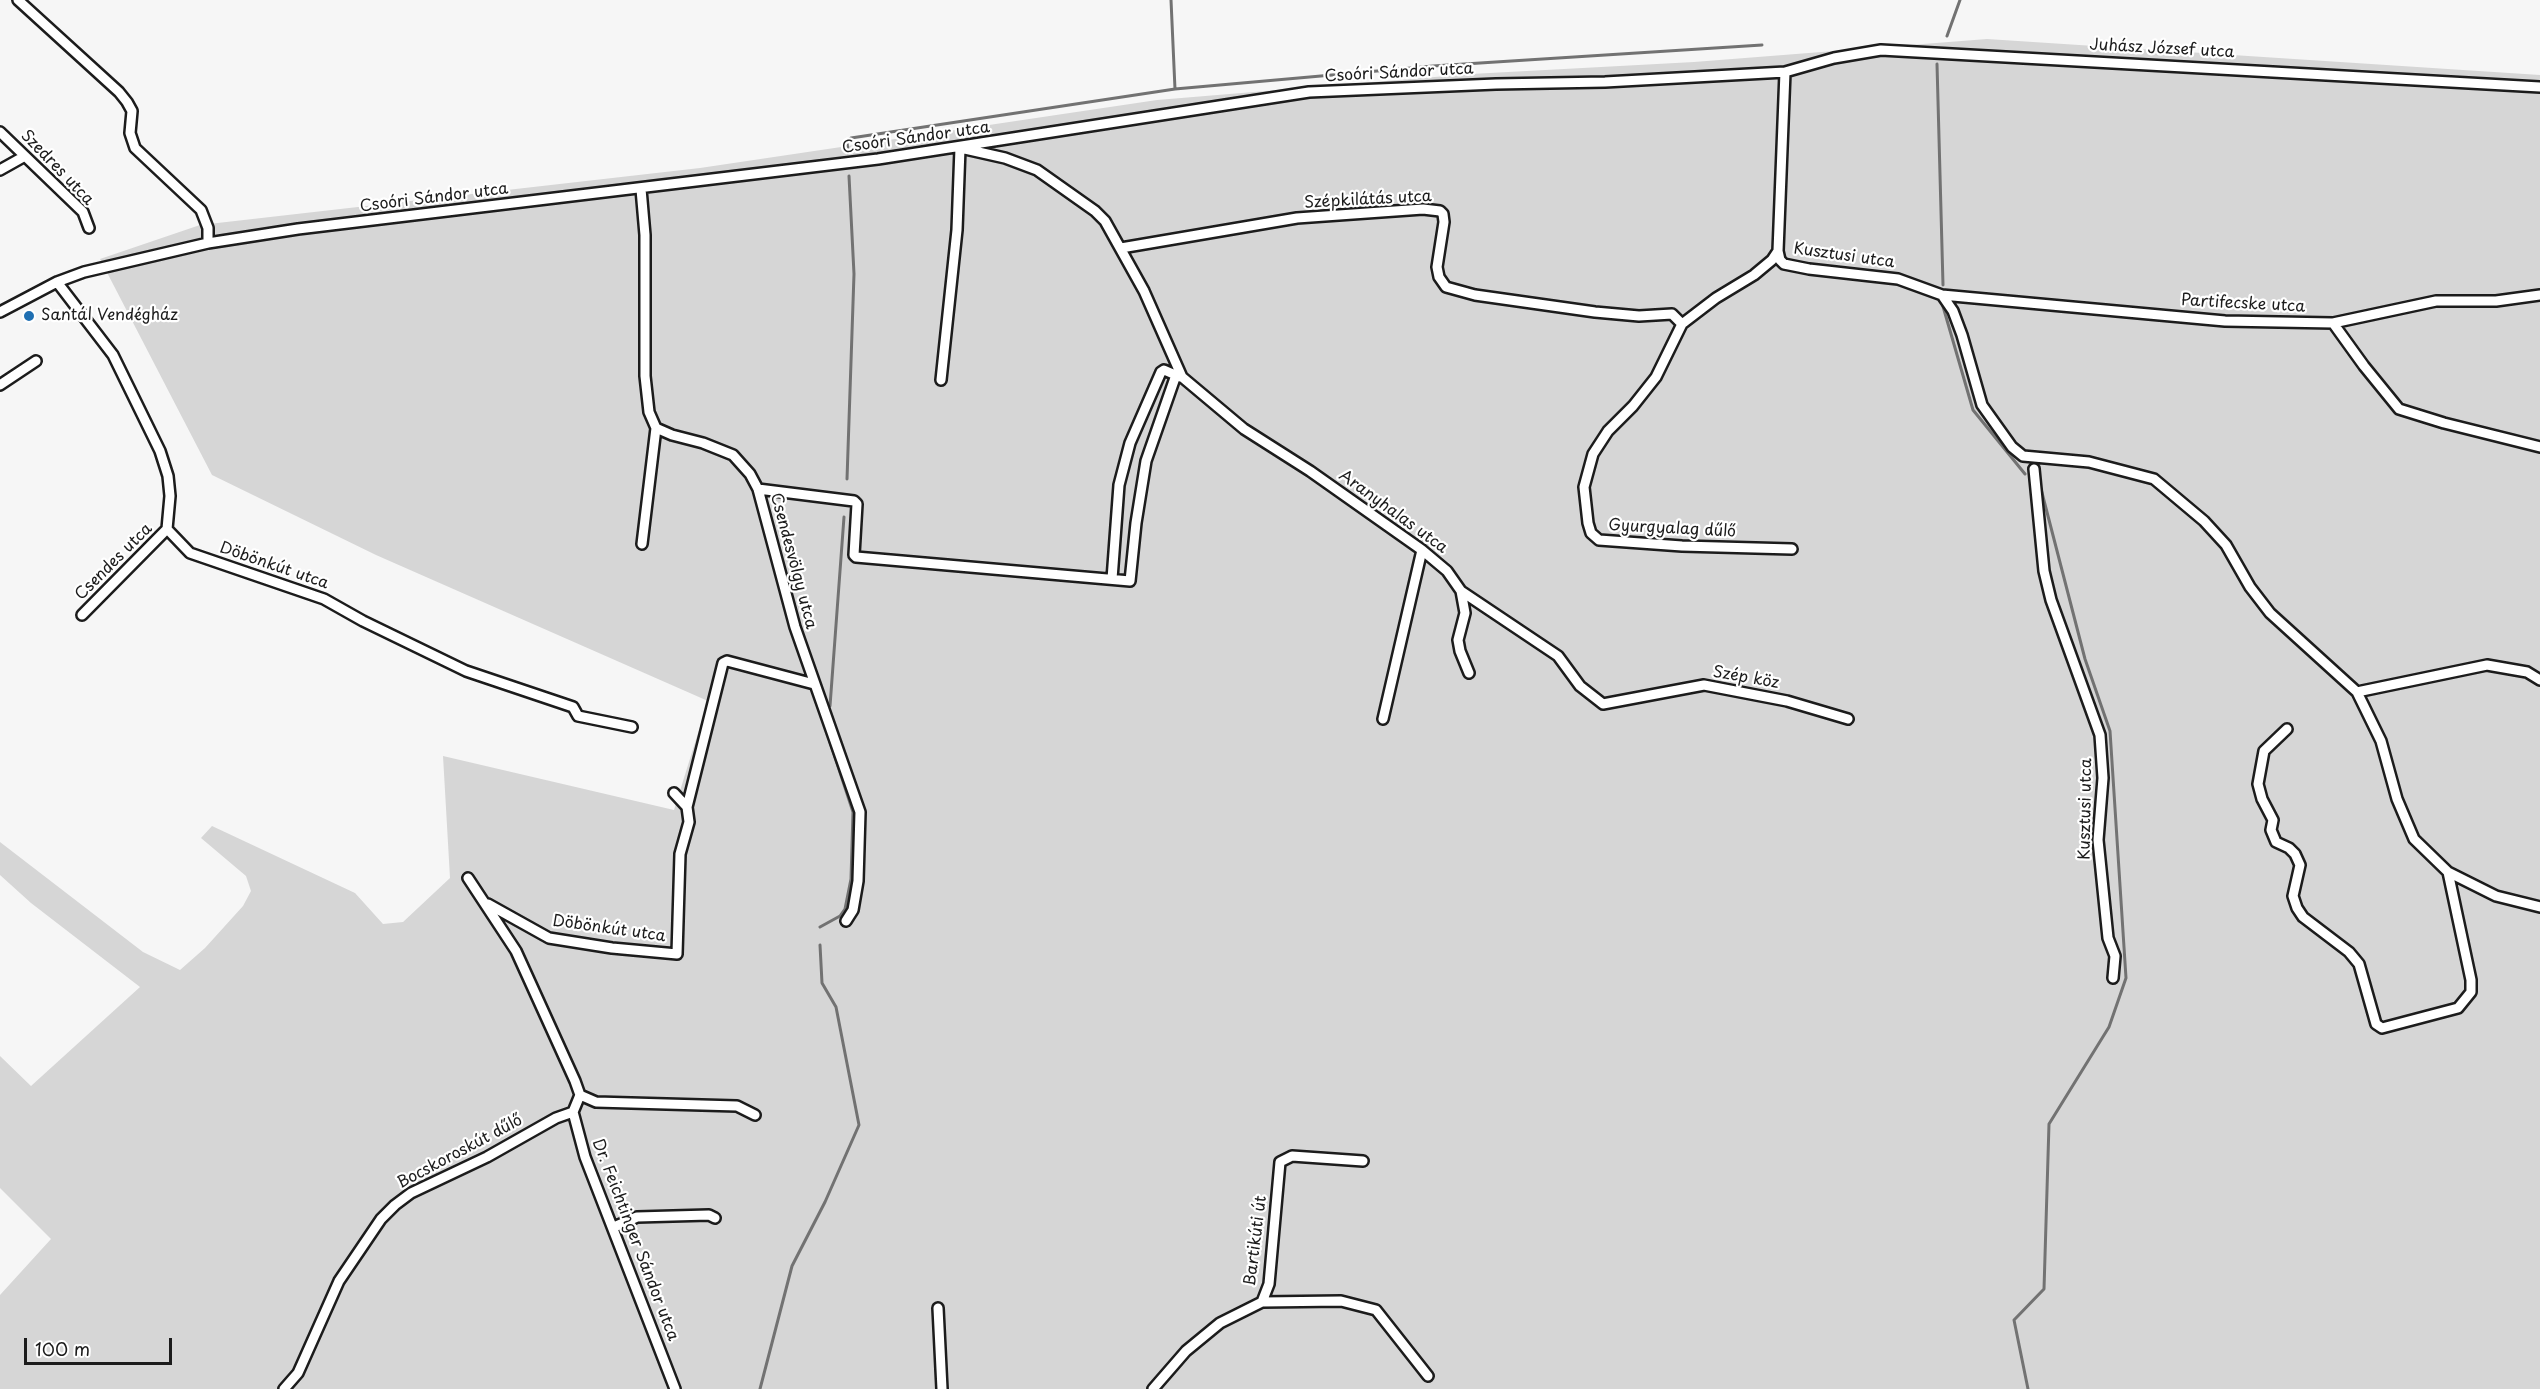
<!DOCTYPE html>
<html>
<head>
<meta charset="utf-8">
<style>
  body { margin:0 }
  #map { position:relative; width:2540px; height:1389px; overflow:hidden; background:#f6f6f6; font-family:"Playpen Sans",sans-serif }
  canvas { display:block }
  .scale { position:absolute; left:24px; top:1338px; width:148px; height:27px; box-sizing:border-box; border:3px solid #1c1c1c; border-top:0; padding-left:8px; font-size:18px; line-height:21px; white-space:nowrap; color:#1c1c1c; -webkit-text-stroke:4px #fff; paint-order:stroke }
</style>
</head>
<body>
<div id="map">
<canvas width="2540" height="1389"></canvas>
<div class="scale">100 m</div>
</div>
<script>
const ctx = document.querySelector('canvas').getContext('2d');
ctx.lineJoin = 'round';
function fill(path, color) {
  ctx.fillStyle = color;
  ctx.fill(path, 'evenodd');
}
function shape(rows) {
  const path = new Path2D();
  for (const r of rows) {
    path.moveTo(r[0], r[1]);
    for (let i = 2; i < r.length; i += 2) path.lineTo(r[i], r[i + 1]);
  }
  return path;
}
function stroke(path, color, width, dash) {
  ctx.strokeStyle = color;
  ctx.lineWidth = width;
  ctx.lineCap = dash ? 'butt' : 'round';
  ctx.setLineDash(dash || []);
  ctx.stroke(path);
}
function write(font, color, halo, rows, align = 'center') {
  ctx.font = font + ' "Playpen Sans",sans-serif';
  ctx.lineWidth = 4.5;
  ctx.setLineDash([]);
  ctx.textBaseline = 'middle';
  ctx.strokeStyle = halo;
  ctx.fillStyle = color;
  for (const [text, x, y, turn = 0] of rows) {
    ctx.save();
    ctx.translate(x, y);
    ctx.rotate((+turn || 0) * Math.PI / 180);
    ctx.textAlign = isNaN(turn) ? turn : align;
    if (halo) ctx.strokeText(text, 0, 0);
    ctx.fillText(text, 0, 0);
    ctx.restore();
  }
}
fill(shape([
  [1987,39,2540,75,2540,1389,0,1389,0,1295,51,1239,0,1188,0,1056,31,1086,140,987,31,903,0,875,0,842,143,952,180,970,205,948,243,906,251,891,246,876,201,838,212,826,355,893,383,924,403,922,450,878,443,756,674,810,708,701,376,555,212,475,100,259,200,225,700,168,1157,100,1471,74,1694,62]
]), '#d6d6d6');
stroke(shape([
  [1171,0,1175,89],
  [1947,36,1960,0],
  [1937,64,1943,285],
  [848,153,847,141,851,138,1175,89,1433,66,1762,45],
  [1942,303,1973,410,2025,474],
  [847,479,854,274,849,176],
  [830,706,844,517],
  [820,927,840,916,845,909,851,879,853,812,830,742],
  [760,1389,792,1266,825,1202,859,1125,836,1007,822,983,820,945],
  [2028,1389,2014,1320,2044,1289,2049,1124,2109,1027,2126,978,2110,731,2085,659,2041,489]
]), '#727272', 3);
const minor = shape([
  [18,0,119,92,127,102,132,111,130,133,135,148,201,210,208,228,208,243],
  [1785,72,1778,251,1780,260,1784,264,1809,269,1898,279,1942,295,1953,311,1962,335,1982,405,2012,447,2023,456,2089,462,2154,479,2204,521,2226,545,2250,587,2270,613,2357,692,2381,741,2397,799,2414,839,2448,872,2471,980,2471,992,2458,1008,2382,1028,2376,1024,2359,964,2349,952,2303,917,2297,908,2293,896,2300,865,2295,854,2289,848,2276,842,2271,830,2273,820,2262,799,2258,784,2264,751,2287,729],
  [0,132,83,212,89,228],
  [965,149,1005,158,1037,170,1095,211,1105,221,1144,291,1182,377,1244,429,1310,471,1422,550,1447,571,1461,591,1558,656,1580,686,1603,704,1704,685,1787,701,1848,719],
  [0,170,25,156],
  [641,189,645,235,645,376,649,412,656,428,672,435,703,443,733,455,750,474,758,489,795,627,860,812,858,881,853,910,846,921],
  [1121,248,1297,218,1423,209,1440,211,1443,214,1444,222,1437,267,1439,277,1446,287,1475,295,1595,312,1639,316,1672,314,1682,324],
  [1778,251,1772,260,1754,275,1716,298,1682,324,1656,377,1633,406,1608,431,1593,454,1584,487,1588,523,1591,533,1599,540,1682,546,1792,549],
  [57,282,113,355,160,451,168,476,170,496,167,529,190,553,324,599,363,621,466,671,573,707,578,716,632,727],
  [1942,295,2225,321,2333,323,2436,301,2496,301,2540,295],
  [0,312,57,282,84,272,208,243,298,229,878,159,1309,92,1496,84,1605,82,1785,72,1834,58,1881,50,2540,87],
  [2333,323,2364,366,2399,409,2444,423,2540,447],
  [941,380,957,230,960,148],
  [0,385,36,361],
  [2034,469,2044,571,2051,600,2100,735,2103,778,2098,840,2108,938,2115,956,2113,978],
  [758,489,854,501,857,504,854,555,856,557,1130,581,1136,523,1146,461,1176,375],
  [642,544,656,428],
  [1112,579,1119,485,1130,443,1161,372,1164,370,1180,377],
  [1461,591,1465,613,1458,640,1460,651,1469,673],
  [82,615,167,529],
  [2357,692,2487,665,2527,672,2540,680],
  [1383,719,1422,550],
  [687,807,723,663,727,661,814,684],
  [2448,872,2496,896,2540,907],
  [468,878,516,951,575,1081,580,1095,573,1112,585,1157,675,1389],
  [488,904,549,938,612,948,677,954,680,854,689,822,687,807,674,793],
  [580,1095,596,1102,737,1106,755,1115],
  [614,1227,637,1217,709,1215,715,1218],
  [1262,1302,1341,1301,1376,1310,1428,1376],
  [938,1308,942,1389],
  [284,1389,298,1373,339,1281,381,1219,395,1205,411,1193,487,1157,556,1118,573,1112],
  [1153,1389,1186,1351,1220,1323,1262,1302,1269,1284,1280,1162,1292,1156,1363,1161]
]);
stroke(minor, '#1c1c1c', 14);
stroke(minor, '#fff', 9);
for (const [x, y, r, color] of [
  [29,316,6,"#1f6fb2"]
]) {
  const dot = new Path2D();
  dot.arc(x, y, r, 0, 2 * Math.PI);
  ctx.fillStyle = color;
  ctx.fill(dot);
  stroke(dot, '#fff', 2);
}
write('16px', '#1c1c1c', '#fff', [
  ["Juhász József utca",2162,49,3],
  ["Csoóri Sándor utca",1399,73,-3],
  ["Csoóri Sándor utca",916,138,-8],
  ["Szedres utca",57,168,46],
  ["Csoóri Sándor utca",434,198,-7],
  ["Szépkilátás utca",1368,200,-3],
  ["Kusztusi utca",1844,256,8],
  ["Partifecske utca",2243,304,3],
  ["Aranyhalas utca",1393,512,36],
  ["Gyurgyalag dűlő",1672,529,3],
  ["Csendesvölgy utca",793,561,75],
  ["Csendes utca",114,562,-45],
  ["Döbönkút utca",274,566,19],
  ["Szép köz",1746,678,10],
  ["Kusztusi utca",2086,809,-89],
  ["Döbönkút utca",609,929,8],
  ["Bocskoroskút dűlő",460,1152,-28],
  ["Dr. Feichtinger Sándor utca",635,1240,69],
  ["Bartikúti út",1256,1241,-83]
]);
write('16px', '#1c1c1c', '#fff', [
  ["Santál Vendégház",41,316]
], 'left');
</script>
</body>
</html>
